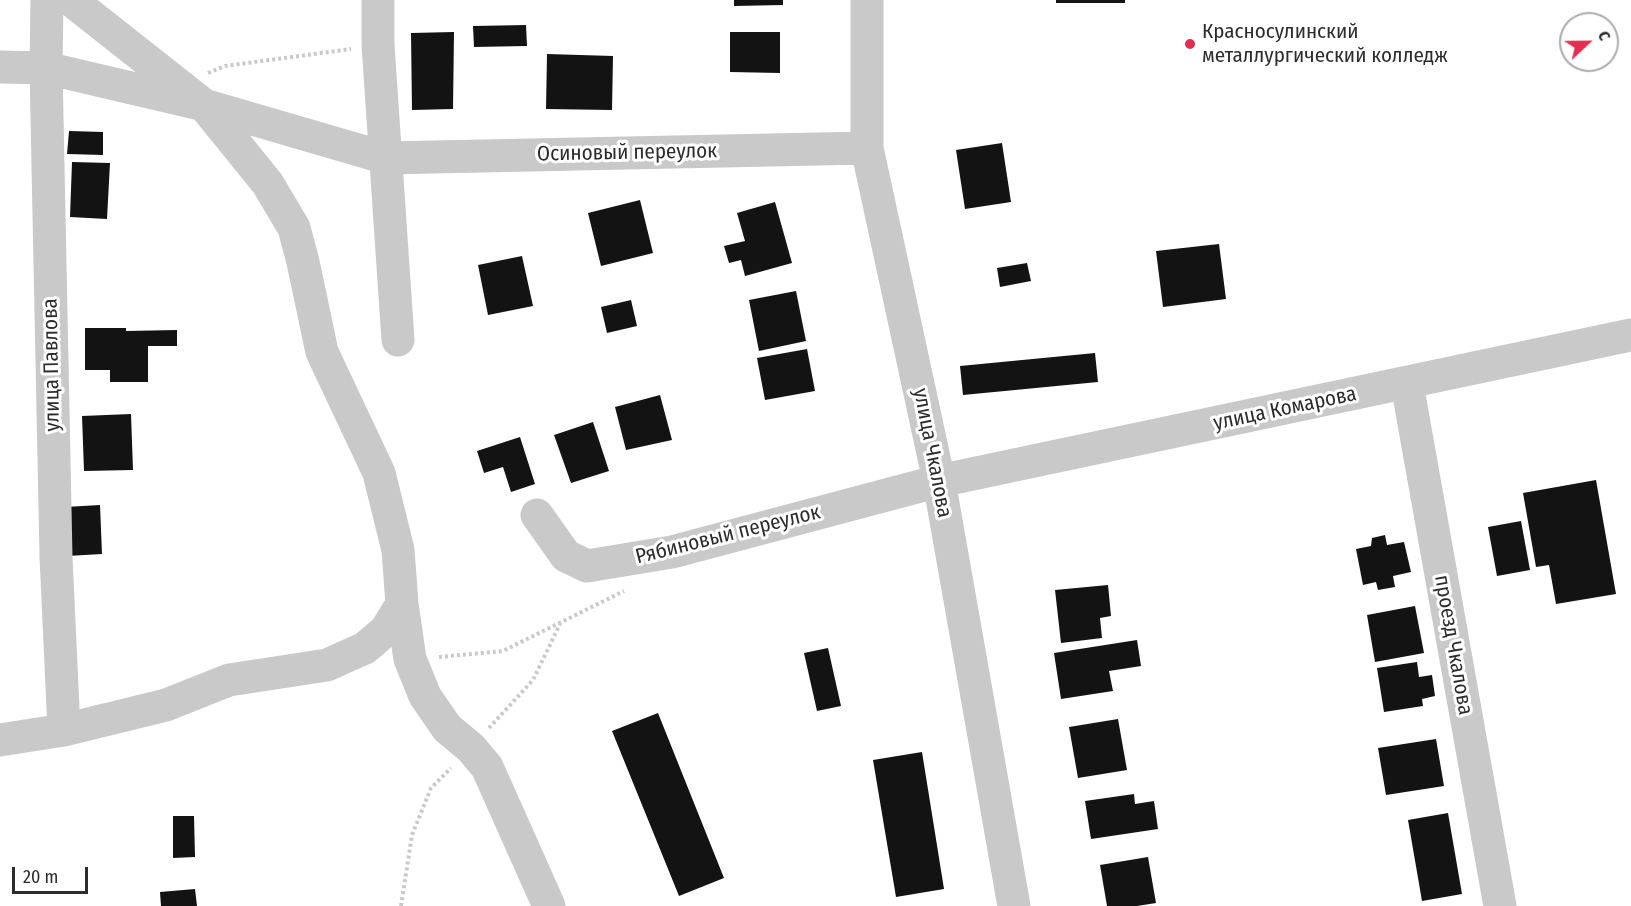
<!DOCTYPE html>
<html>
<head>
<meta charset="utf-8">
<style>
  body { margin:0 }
  #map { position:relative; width:1631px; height:906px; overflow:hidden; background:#fff; font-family:"Fira Sans Condensed",sans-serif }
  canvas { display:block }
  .north { position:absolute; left:1559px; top:12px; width:60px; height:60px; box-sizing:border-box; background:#fff; border:2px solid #ababab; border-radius:50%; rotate:68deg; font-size:16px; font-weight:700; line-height:24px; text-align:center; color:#2c2c2c }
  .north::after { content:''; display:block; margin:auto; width:21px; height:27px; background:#e32e4e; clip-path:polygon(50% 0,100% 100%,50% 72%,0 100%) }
  .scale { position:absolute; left:12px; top:867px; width:76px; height:27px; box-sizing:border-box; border:3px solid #2c2c2c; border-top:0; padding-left:8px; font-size:18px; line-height:21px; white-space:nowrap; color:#2c2c2c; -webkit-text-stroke:4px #fff; paint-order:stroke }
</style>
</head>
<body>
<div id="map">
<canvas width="1631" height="906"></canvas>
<div class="north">С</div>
<div class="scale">20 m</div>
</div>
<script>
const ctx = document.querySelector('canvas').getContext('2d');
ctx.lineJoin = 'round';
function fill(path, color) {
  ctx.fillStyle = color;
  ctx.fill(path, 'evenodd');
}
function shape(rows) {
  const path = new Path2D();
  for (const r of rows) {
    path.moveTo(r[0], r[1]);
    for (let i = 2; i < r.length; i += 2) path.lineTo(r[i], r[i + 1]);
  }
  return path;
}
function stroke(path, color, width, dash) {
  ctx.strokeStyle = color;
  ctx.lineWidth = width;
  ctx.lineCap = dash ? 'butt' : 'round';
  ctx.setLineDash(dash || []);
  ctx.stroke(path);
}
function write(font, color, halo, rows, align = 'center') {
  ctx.font = font + ' "Fira Sans Condensed",sans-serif';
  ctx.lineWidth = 6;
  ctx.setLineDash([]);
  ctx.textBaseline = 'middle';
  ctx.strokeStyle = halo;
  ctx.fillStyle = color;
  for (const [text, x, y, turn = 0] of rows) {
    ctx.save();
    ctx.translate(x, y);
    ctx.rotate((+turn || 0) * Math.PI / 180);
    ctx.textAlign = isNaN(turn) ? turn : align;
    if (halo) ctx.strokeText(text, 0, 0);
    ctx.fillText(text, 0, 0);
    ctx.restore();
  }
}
fill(shape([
  [734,0,783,0,783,5,734,6],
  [1056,0,1125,0,1125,3,1056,3],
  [526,25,527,46,474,47,473,26],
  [454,32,453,109,412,110,411,33],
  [730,32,780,32,780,73,730,72],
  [547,54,613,56,612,110,546,109],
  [69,131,103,132,103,155,67,154],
  [1002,143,1011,202,965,209,956,150],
  [72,162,110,163,107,219,70,217],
  [640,200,653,253,601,266,588,213],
  [775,202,792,263,745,276,741,260,729,263,724,246,745,241,737,213],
  [1219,244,1226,299,1163,307,1156,251],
  [522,256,533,306,488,315,478,265],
  [1027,263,1031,281,1000,287,997,268],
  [796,291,806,341,759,351,749,300],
  [631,300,637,326,607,333,601,307],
  [85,328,126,328,126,331,177,330,177,346,148,346,148,382,110,382,110,370,85,370],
  [807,349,815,391,765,400,757,358],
  [1095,353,1098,382,963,395,960,366],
  [660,395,672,440,626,450,615,407],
  [131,414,133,470,84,471,82,416],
  [593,422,609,471,571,483,554,435],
  [520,437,535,484,511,492,503,467,484,473,477,451],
  [1596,480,1616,594,1556,604,1549,565,1536,567,1523,493],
  [100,505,102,554,67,556,65,507],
  [1521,521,1530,570,1497,576,1488,527],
  [1385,535,1387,545,1404,542,1411,572,1393,576,1395,587,1378,590,1376,582,1363,585,1356,549,1371,546,1372,538],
  [1108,585,1111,616,1100,618,1102,638,1061,643,1055,590],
  [1415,606,1424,653,1375,662,1367,615],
  [1137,640,1141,666,1109,671,1113,691,1061,699,1054,653],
  [828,648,841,706,817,711,804,653],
  [1417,662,1419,677,1432,675,1435,696,1422,699,1423,706,1384,712,1377,668],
  [658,713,724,878,679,896,612,731],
  [1118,719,1127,770,1078,778,1069,727],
  [1436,739,1444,786,1386,795,1378,748],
  [922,752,944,889,896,897,873,760],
  [1134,794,1135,804,1154,801,1158,829,1091,839,1085,801],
  [1448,813,1462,894,1422,901,1408,820],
  [173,816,194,816,195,857,173,858],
  [1148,857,1156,903,1137,906,1107,906,1100,865],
  [195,889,197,906,161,906,160,892]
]), '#131313');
stroke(shape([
  [208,73,225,66,351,49],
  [439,657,503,651,624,591],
  [489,728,533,680,560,624],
  [401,906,412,835,431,788,451,768]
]), '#c9c9c9', 4, [3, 3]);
stroke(shape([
  [47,0,46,68,56,557,64,730],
  [71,0,204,105,268,184,294,228,303,262,322,352,379,473,398,550,402,604,410,659,425,696,447,728,471,748,487,767,549,906],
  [378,0,378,45,398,340],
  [867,0,867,148,939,481,1014,906],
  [0,67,46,68,204,105,386,158,867,148],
  [1407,384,1500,906],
  [537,515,566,556,587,566,672,552,939,481,1631,335],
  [0,740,64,730,166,705,229,680,327,665,365,648,386,630,402,604]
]), '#c9c9c9', 33);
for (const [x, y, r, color] of [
  [1190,44,6,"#e32e4e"]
]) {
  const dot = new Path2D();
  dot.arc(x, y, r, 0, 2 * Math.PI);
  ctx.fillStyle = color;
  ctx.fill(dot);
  stroke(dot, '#fff', 2);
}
write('21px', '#2c2c2c', '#fff', [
  ["Красносулинский",1202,32],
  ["металлургический колледж",1202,56]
], 'left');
write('21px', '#2c2c2c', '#fff', [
  ["Осиновый переулок",627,153,-1],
  ["улица Павлова",52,365,-91],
  ["улица Комарова",1285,409,-12],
  ["улица Чкалова",932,453,79],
  ["Рябиновый переулок",728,535,-14],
  ["проезд Чкалова",1453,645,80]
]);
</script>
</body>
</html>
